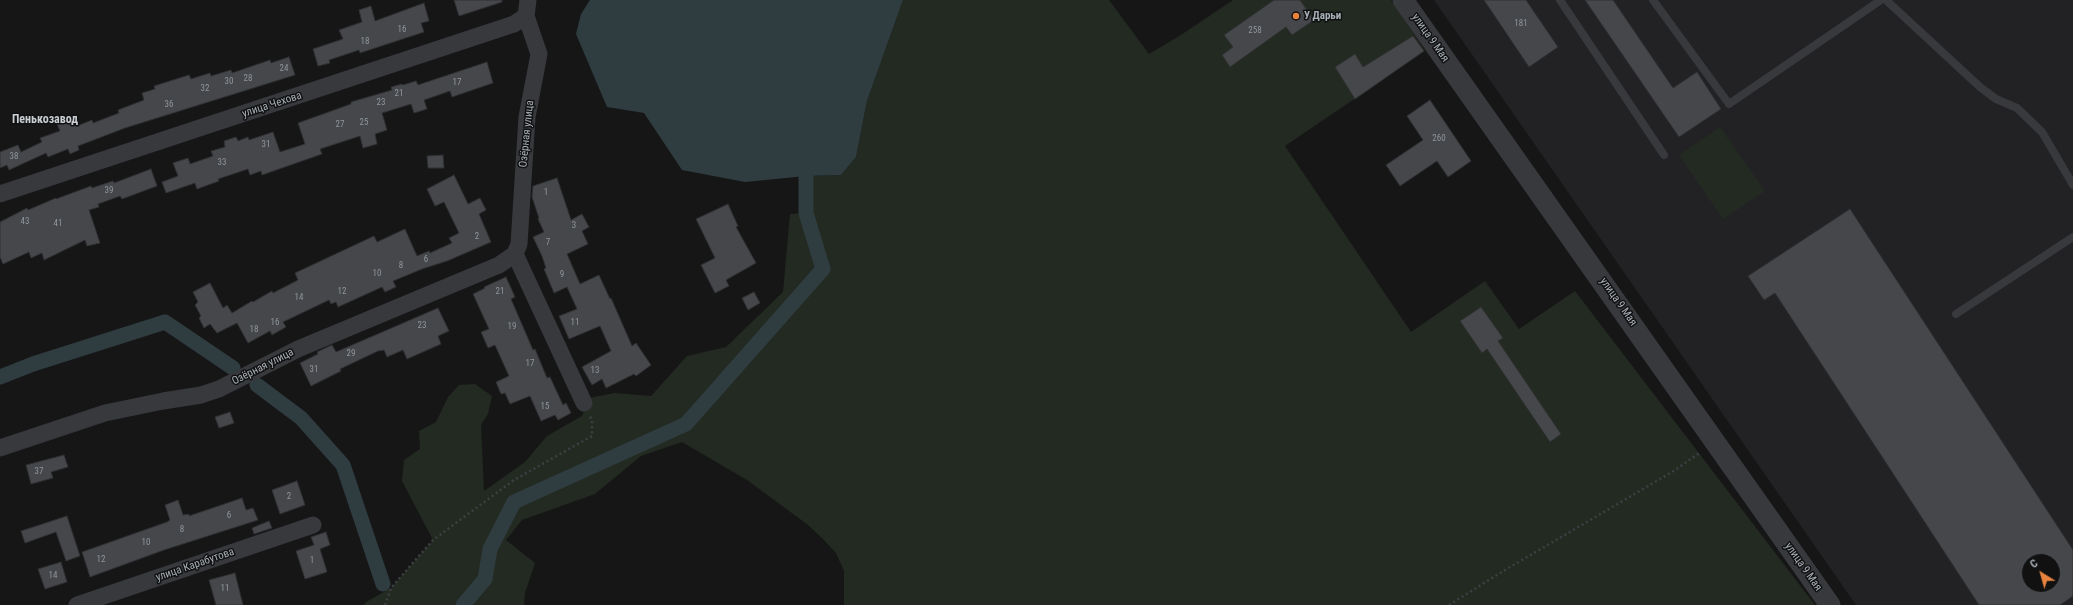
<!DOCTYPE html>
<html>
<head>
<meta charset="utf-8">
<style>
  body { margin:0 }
  #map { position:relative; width:2073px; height:605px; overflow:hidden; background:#161617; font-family:"Roboto Condensed",sans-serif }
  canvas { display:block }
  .north { position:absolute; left:2021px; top:553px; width:40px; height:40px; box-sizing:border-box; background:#111112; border:1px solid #4d5154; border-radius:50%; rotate:323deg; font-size:11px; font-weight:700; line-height:16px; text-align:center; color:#a8b0b7 }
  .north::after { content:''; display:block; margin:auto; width:14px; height:18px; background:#e8833d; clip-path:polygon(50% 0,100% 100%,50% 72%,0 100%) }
</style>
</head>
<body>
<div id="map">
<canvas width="2073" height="605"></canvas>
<div class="north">С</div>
</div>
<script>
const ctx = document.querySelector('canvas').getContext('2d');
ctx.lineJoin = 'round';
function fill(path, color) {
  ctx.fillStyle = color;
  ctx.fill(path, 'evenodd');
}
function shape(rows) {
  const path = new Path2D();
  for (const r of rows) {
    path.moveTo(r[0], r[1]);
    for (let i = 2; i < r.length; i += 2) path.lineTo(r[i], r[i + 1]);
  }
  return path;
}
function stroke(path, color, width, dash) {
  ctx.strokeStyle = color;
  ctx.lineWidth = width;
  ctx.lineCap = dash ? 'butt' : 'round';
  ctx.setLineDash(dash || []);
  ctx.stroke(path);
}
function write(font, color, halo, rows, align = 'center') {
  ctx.font = font + ' "Roboto Condensed",sans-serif';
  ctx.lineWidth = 3;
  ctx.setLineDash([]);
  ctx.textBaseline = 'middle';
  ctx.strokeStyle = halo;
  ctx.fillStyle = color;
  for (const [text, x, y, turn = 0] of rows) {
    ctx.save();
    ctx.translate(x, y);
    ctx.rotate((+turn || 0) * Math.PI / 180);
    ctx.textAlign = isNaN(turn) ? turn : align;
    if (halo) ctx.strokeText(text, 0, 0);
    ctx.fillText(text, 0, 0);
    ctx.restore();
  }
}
fill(shape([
  [1434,0,2073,0,2073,605,1856,605],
  [2029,561,2053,561,2053,585,2029,585]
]), '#222224');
fill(shape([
  [903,0,1109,0,1149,54,1181,35,1233,0,1391,0,1425,51,1285,146,1411,332,1485,281,1519,329,1575,291,1815,605,844,605,844,571,836,553,822,538,808,525,747,480,682,442,641,456,595,494,522,520,506,540,535,563,525,593,524,605,364,605,366,602,391,588,433,540,402,481,404,460,420,449,419,431,436,422,448,397,459,385,475,384,492,396,488,414,481,425,484,491,525,462,547,436,582,416,589,398,615,393,651,396,687,356,726,347,783,292,790,214,806,213,806,176,841,175,856,157,867,101],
  [1720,127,1765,191,1723,219,1679,155]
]), '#232a22');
fill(shape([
  [590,0,903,0,867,101,856,157,841,175,806,176,745,182,682,170,644,113,607,107,576,34,581,14]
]), '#2f3c40');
stroke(shape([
  [0,377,33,364,165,322,233,368],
  [257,385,301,418,343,465,383,584],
  [463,605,485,579,490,549,514,502,686,424,823,269,806,213,806,176]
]), '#2f3c40', 15);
const building = shape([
  [454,0,502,0,502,2,459,16,454,0],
  [1274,0,1300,0,1314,20,1292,35,1286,27,1230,67,1222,55,1233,47,1224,35,1274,0],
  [1484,0,1526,0,1558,47,1529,67,1484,0],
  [1585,0,1613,0,1673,88,1697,72,1721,109,1679,137,1585,0],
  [424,3,429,21,421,23,424,32,360,53,359,50,329,60,330,63,318,66,313,49,343,39,339,30,362,22,359,10,371,6,375,21,424,3],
  [1413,36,1424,51,1355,99,1335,67,1355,54,1363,67,1413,36],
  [289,57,295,75,125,128,78,146,79,150,70,154,68,149,48,157,46,153,9,170,7,165,0,168,0,152,18,145,21,152,42,142,40,138,60,131,56,121,66,116,67,120,74,117,77,126,92,120,93,123,119,113,118,110,144,100,142,93,155,89,154,86,189,75,191,79,210,73,211,76,231,70,232,73,270,60,271,63,289,57],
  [487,62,493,83,452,97,450,91,424,100,427,109,414,113,411,104,382,113,387,130,375,134,377,144,363,148,360,136,320,149,322,154,262,175,261,171,250,175,248,169,218,179,219,181,197,189,195,183,166,193,162,182,178,176,173,163,188,158,190,164,213,156,211,151,225,147,224,141,236,137,238,141,248,137,249,140,273,132,280,152,305,144,298,123,351,104,351,102,392,90,391,87,402,84,403,85,416,81,418,85,487,62],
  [1430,100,1471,161,1448,177,1437,161,1400,186,1386,165,1423,140,1407,116,1430,100],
  [443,155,444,168,428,168,427,156,443,155],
  [151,169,157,186,122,199,120,196,98,204,99,207,89,210,100,243,87,246,85,240,44,260,42,253,31,258,29,252,3,264,0,257,0,222,27,208,28,210,56,198,56,199,91,186,92,188,113,181,114,183,151,169],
  [454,175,468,204,480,198,486,210,479,214,491,242,447,261,422,269,393,281,396,287,385,292,382,287,338,307,336,302,331,304,329,300,283,322,286,327,272,335,270,331,248,343,237,323,217,333,210,324,204,328,199,318,201,316,195,305,198,302,193,292,210,283,223,308,227,305,232,313,252,301,253,302,272,291,273,293,298,280,295,273,374,236,377,242,405,229,417,256,429,251,430,253,452,243,449,238,459,233,444,202,435,206,427,189,454,175],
  [557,178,571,220,582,214,589,227,582,231,588,244,567,254,580,284,599,275,610,299,611,298,632,346,636,343,651,365,636,376,634,374,606,388,602,379,592,385,582,367,611,351,600,326,569,339,559,316,577,309,567,287,554,293,544,269,546,268,542,256,533,237,544,232,538,219,539,218,532,197,533,186,557,178],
  [728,204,738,226,736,227,756,263,726,280,729,286,715,293,701,265,715,258,696,219,728,204],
  [1850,209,2073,550,2073,596,2060,605,1979,605,1775,293,1764,300,1748,276,1850,209],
  [2029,561,2053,561,2053,585,2029,585,2029,561],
  [506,277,515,297,511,299,533,350,535,349,547,378,550,377,563,405,566,403,571,413,558,420,555,415,541,421,530,396,510,404,505,393,501,394,496,382,509,376,495,345,488,348,481,332,489,329,473,294,485,288,484,287,506,277],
  [754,292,760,303,748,310,742,298,754,292],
  [1481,307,1503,338,1498,341,1561,434,1550,442,1487,349,1482,353,1460,321,1481,307],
  [438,308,449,331,438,336,441,344,407,359,403,350,387,357,384,350,378,351,340,369,341,371,311,386,300,363,318,354,317,352,332,345,336,352,438,308],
  [230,412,234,423,219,428,215,417,230,412],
  [64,455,68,467,51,472,53,478,31,484,26,465,64,455],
  [297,481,305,505,280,514,272,490,297,481],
  [242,498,246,510,253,508,258,520,164,550,90,577,82,552,167,522,170,520,165,505,178,500,183,515,189,514,189,516,242,498],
  [67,516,80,556,66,561,56,532,25,543,21,531,67,516],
  [269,521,272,528,254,534,252,528,269,521],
  [326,532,330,545,320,549,327,572,305,579,296,551,314,545,311,537,326,532],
  [61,562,67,582,45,589,38,569,61,562],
  [235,573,243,605,216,605,209,580,235,573]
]);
fill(building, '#45474a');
stroke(building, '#303133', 1);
stroke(shape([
  [385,605,391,588,433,540,514,480,592,436,592,420,590,416],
  [1449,605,1500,573,1672,472,1701,452]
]), '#3d4043', 2.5, [2, 3]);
stroke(shape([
  [1560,0,1664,155],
  [1653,0,1729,104,1881,0],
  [1886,0,1980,87,1996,99,2017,108,2042,132,2073,185],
  [1956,314,2073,237]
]), '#37393c', 8);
stroke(shape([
  [0,194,514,24,526,16,528,0],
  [515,254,584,403],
  [0,448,105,413,163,401,201,395,219,389,298,349,499,265,515,254,519,244,527,117,539,54,526,16],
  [77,605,313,525]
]), '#37393c', 17);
stroke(shape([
  [1403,0,1830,605]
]), '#37393c', 21);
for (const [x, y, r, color] of [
  [1296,16,4,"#e8833d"]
]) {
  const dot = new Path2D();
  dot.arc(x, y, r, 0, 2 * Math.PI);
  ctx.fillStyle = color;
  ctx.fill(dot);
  stroke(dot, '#111112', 1.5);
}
write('9px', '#8f969c', null, [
  ["181",1521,24],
  ["16",402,30],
  ["258",1255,31],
  ["18",365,42],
  ["24",284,69],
  ["28",248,79],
  ["30",229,82],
  ["17",457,83],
  ["32",205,89],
  ["21",399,94],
  ["23",381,103],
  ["36",169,105],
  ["25",364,123],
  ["27",340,125],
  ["260",1439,139],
  ["31",266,145],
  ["38",14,157],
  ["33",222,163],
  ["39",109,191],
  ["1",546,193],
  ["43",25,222],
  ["41",58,224],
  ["3",574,226],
  ["2",477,237],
  ["7",548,243],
  ["6",426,260],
  ["8",401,266],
  ["10",377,274],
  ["9",562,275],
  ["12",342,292],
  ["21",500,292],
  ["14",299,298],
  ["16",275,323],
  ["11",575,323],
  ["23",422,326],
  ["19",512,327],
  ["18",254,330],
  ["29",351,354],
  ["17",530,364],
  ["31",314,370],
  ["13",595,371],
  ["15",545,407],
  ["37",39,472],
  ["2",289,497],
  ["6",229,516],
  ["8",182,530],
  ["10",146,543],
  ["12",101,560],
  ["1",312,561],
  ["14",53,576],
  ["11",225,589]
]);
write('bold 11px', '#a8b0b7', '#111112', [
  ["У Дарьи",1304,16]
], 'left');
write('11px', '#a8b0b7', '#111112', [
  ["улица 9 Мая",1430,38,55],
  ["улица Чехова",272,105,-18],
  ["Озёрная улица",527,134,-84],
  ["улица 9 Мая",1618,302,55],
  ["Озёрная улица",263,367,-27],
  ["улица Карабутова",195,565,-19],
  ["улица 9 Мая",1803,567,55]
]);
write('bold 12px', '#c9ced3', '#111112', [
  ["Пенькозавод",45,120]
]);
</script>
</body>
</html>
